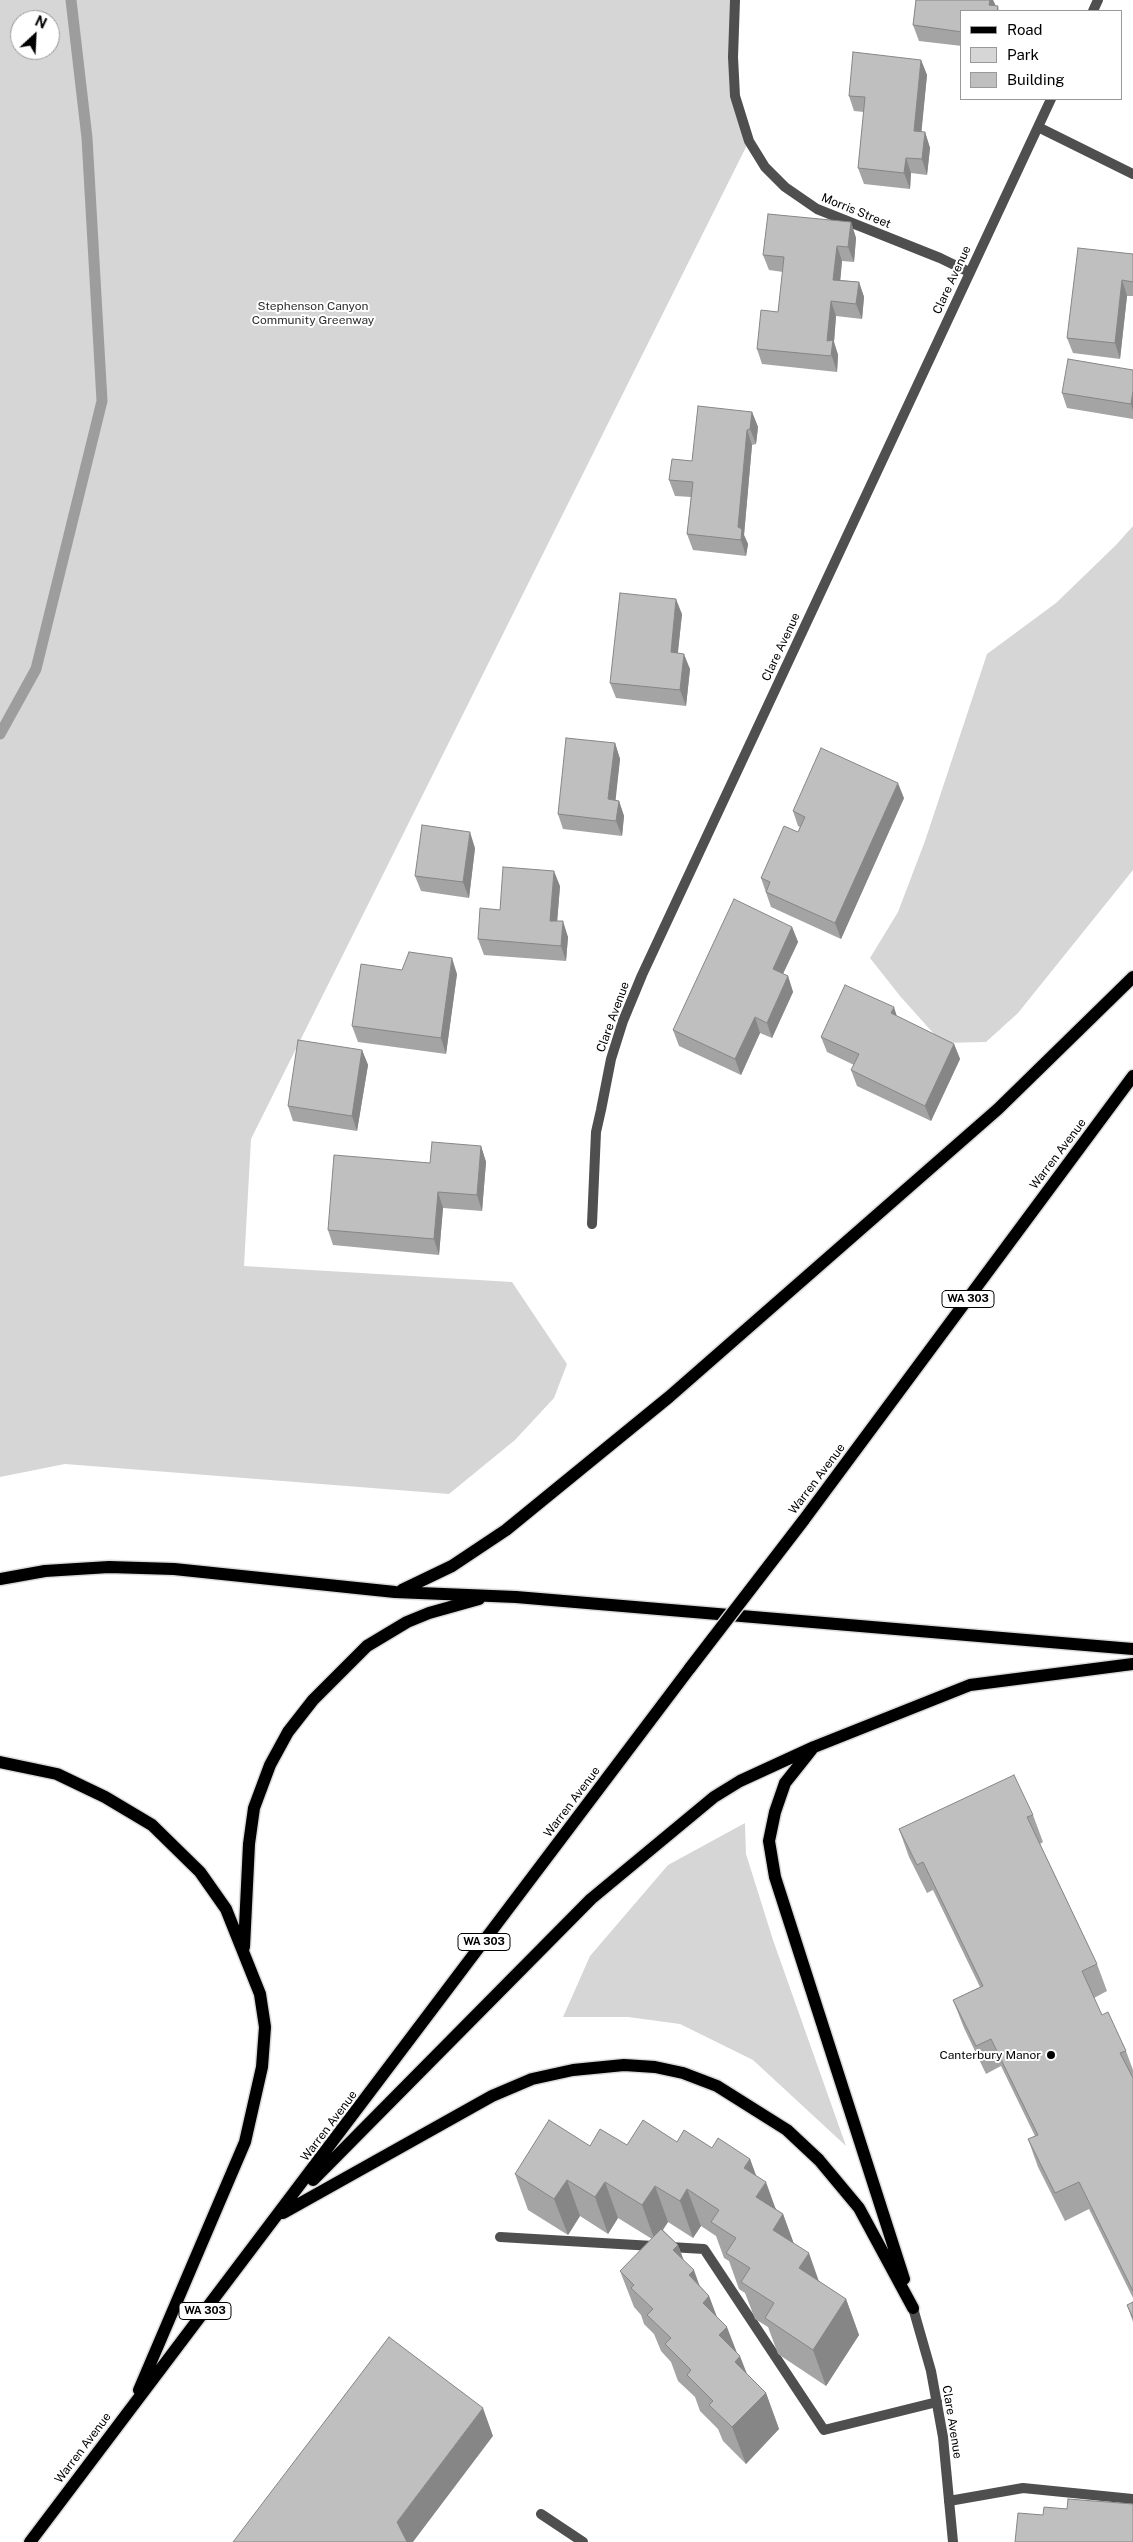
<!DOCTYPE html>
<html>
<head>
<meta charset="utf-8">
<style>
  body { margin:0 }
  #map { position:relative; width:1133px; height:2542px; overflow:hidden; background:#fff; font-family:"Public Sans",sans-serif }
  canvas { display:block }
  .legend { position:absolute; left:960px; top:10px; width:162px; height:90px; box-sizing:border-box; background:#fff; border:1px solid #999; margin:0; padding:6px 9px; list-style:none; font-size:15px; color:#000 }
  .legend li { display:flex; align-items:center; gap:10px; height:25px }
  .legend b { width:25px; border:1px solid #999 }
  .north { position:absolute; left:10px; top:10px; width:50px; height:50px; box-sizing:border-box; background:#fff; border:1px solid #999; border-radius:50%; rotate:25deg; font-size:14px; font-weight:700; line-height:20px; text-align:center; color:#000 }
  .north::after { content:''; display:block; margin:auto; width:18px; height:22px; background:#000; clip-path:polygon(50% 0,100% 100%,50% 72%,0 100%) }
</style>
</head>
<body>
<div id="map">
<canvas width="1133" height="2542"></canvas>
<ul class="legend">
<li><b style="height:6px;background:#000"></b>Road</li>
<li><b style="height:14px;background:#d6d6d6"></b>Park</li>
<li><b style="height:14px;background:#bfbfbf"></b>Building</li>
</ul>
<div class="north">N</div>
</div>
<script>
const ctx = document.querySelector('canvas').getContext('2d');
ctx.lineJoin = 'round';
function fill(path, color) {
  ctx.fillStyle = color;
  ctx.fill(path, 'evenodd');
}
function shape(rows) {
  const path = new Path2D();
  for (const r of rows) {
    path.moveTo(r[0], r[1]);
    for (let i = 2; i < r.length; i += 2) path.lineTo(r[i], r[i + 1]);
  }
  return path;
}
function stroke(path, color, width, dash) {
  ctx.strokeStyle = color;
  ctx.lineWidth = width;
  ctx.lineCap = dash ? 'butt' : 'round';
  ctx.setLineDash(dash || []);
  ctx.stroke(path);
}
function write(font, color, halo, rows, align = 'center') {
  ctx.font = font + ' "Public Sans",sans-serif';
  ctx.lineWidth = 4;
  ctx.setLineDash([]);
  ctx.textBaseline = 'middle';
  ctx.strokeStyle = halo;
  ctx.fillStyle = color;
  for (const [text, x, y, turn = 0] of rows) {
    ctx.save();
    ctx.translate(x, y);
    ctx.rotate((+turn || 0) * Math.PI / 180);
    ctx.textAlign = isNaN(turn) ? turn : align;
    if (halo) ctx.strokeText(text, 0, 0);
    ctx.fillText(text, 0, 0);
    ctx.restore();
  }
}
fill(shape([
  [0,0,735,0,735,96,749,141,251,1139,244,1266,512,1282,567,1364,554,1398,515,1440,449,1494,65,1464,0,1477],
  [20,20,50,20,50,50,20,50],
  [1133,526,1133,870,1018,1013,986,1042,942,1043,900,996,870,958,898,912,925,841,987,654,1056,603,1116,545],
  [745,1823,746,1854,773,1940,846,2146,753,2060,680,2024,628,2017,563,2017,590,1956,668,1865]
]), '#d6d6d6');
stroke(shape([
  [0,734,36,669,102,401,87,138,71,0]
]), '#9d9d9d', 11);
const primary = shape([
  [803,1521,1133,1076],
  [0,1579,45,1571,109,1567,174,1569,395,1592,516,1597,1133,1649],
  [402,1590,452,1566,506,1530,669,1397,998,1109,1133,977],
  [812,1749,785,1783,775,1812,769,1841,775,1877,904,2279],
  [0,1762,57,1774,105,1797,152,1825,200,1872,226,1909,260,1994,265,2027,262,2067,245,2142,139,2390],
  [244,1947,249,1844,254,1808,270,1765,288,1732,313,1700,367,1646,407,1622,429,1613,479,1599],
  [313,2180,591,1899,714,1797,740,1781,814,1747,970,1685,1133,1664],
  [283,2213,492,2096,532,2079,573,2070,624,2065,655,2067,683,2073,717,2086,787,2130,819,2160,859,2208,913,2308],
  [30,2542,690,1668]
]);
stroke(primary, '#dbdbdb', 15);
stroke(shape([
  [500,2237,704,2249,824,2430,937,2402],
  [949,2501,1023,2488,1133,2499],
  [541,2514,583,2542]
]), '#4f4f4f', 10);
stroke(shape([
  [735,0,733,57,735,96,749,141,765,167,785,187,817,209,940,258,969,272],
  [1093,11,1098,0],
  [1038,127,1133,174],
  [592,1224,596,1132,601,1110,611,1059,623,1021,642,975,1051,99]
]), '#4f4f4f', 10);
stroke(shape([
  [913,2308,931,2371,943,2437,953,2542]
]), '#4f4f4f', 10);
stroke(primary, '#000', 12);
const primaryBridge = shape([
  [690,1668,803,1521]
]);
stroke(primaryBridge, '#dbdbdb', 15, []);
stroke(primaryBridge, '#000', 12);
fill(shape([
  [916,0,993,0,996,6,998,6,999,11,962,11,962,46,919,41,913,25],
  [921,60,927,75,921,132,925,132,930,148,927,175,911,173,910,189,864,184,858,168,864,112,854,111,849,96],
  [851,222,856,238,854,262,842,261,840,280,859,282,864,297,862,319,836,316,834,342,838,355,837,372,762,364,757,349,778,312,783,272,769,270,763,255],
  [1133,254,1133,296,1127,296,1120,359,1073,353,1067,338],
  [1133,370,1133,419,1067,408,1062,393],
  [752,412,758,427,756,444,752,445,744,535,748,544,746,556,693,550,687,534,691,497,675,496,669,480,692,461],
  [682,614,678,653,690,669,686,706,616,698,610,683],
  [615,743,620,759,615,800,619,801,624,816,622,836,563,829,558,814],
  [904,798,841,939,771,907,761,878,798,832,800,827,798,826,793,811],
  [475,848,469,898,421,891,415,876],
  [560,886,557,921,568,937,566,961,484,955,478,939,500,910],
  [792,927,798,942,783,974,788,976,793,992,772,1038,760,1033,741,1075,679,1046,673,1030],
  [402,970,457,974,446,1054,358,1042,352,1026],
  [897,1016,954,1044,960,1059,931,1121,857,1086,851,1070,854,1065,827,1052,821,1037],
  [362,1050,368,1065,357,1131,293,1121,288,1106],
  [481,1146,486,1162,482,1211,443,1208,439,1255,333,1245,328,1230,430,1163],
  [1033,1815,1043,1842,1040,1844,1097,1964,1107,1991,1094,1998,1102,2015,1126,2051,1133,2070,1133,2298,1089,2209,1065,2221,1038,2167,1028,2139,1035,2136,1001,2066,986,2074,964,2028,953,2000,980,1987,933,1890,927,1893,909,1857,899,1829],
  [677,2142,712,2148,750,2159,756,2175,776,2209,783,2214,794,2244,819,2282,846,2299,859,2335,826,2386,778,2354,768,2327,755,2319,745,2293,739,2289,729,2261,724,2258,716,2236,701,2226,693,2238,668,2222,663,2230,678,2245,684,2261,700,2286,709,2296,717,2317,736,2352,747,2374,766,2393,779,2429,746,2464,723,2441,718,2429,700,2411,695,2397,678,2381,671,2362,661,2351,654,2334,644,2324,641,2315,634,2307,620,2271,652,2239,618,2218,608,2234,580,2216,568,2235,528,2210,515,2174,590,2146,627,2145],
  [1133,2302,1133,2322,1127,2305]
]), '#a4a4a4');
fill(shape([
  [990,0,993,0,997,9,989,5],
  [921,60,927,75,920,147,914,131],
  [925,132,930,148,927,175,922,159],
  [906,158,911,173,910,189,904,173],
  [851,222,856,238,854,262,848,247],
  [837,246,842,261,839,295,833,280],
  [1122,280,1127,296,1120,359,1115,343],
  [859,282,864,297,862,319,856,304],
  [831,301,836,316,834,342,838,355,837,372,827,341],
  [1133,391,1133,411,1131,404],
  [752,412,758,427,756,444,750,429],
  [747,430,752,445,744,535,748,544,746,556,741,540,738,527],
  [676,599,682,614,676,667,671,652],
  [684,654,690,669,686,706,680,690],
  [615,743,620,759,614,815,608,799],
  [898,783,904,798,841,939,835,923],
  [619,801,624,816,622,836,616,821],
  [470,832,475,848,469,898,463,882],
  [554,871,560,886,556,936,550,921],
  [563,921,568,937,566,961,561,946],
  [792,927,798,942,778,984,773,969],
  [452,958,457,974,446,1054,441,1038],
  [788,976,793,992,772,1038,767,1023],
  [894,1007,899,1023,891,1013],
  [755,1017,760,1033,741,1075,735,1059],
  [954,1044,960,1059,931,1121,925,1106],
  [362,1050,368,1065,357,1131,352,1116],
  [481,1146,486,1162,482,1211,477,1195],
  [438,1192,443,1208,439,1255,434,1239],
  [750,2159,761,2190,766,2182,779,2218,758,2203,744,2168],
  [567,2180,580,2216,568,2235,554,2199],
  [605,2182,618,2218,608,2234,595,2197],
  [655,2186,668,2222,655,2241,642,2205],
  [687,2189,701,2226,693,2238,680,2201],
  [783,2214,796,2250,773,2230],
  [678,2245,689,2275,694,2270,705,2301,709,2296,722,2331,727,2327,739,2358,740,2356,754,2392,716,2339,673,2250],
  [809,2253,822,2290,799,2268],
  [846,2299,859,2335,826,2386,813,2350],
  [766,2393,779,2429,746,2464,732,2427],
  [483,2408,493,2436,413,2542,404,2542,397,2522]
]), '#868686');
const building = shape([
  [916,0,990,0,989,5,998,6,997,11,962,11,962,32,913,25,916,0],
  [853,52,921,60,914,131,925,132,922,159,906,158,904,173,858,168,865,97,849,96,853,52],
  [768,214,851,222,848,247,837,246,833,280,859,282,856,304,831,301,827,341,833,340,831,356,757,349,761,310,778,312,784,257,763,255,768,214],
  [1078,248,1133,254,1133,282,1122,280,1115,343,1067,338,1078,248],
  [1068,359,1133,370,1133,391,1131,404,1062,393,1068,359],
  [698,406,752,412,750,429,747,430,738,527,742,529,741,540,687,534,693,482,669,480,672,459,692,461,698,406],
  [620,593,676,599,671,652,684,654,680,690,610,683,620,593],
  [566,738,615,743,608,799,619,801,616,821,558,814,566,738],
  [821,748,898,783,835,923,766,892,770,882,761,878,784,826,798,832,805,817,793,811,821,748],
  [422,825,470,832,463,882,415,876,422,825],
  [503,867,554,871,550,921,563,921,561,946,478,939,480,908,500,910,503,867],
  [734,899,792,927,773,969,788,976,767,1023,755,1017,735,1059,673,1030,734,899],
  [409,952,452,958,441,1038,352,1026,361,964,402,970,409,952],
  [845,985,894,1007,891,1013,954,1044,925,1106,851,1070,859,1054,821,1037,845,985],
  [298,1040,362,1050,352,1116,288,1106,298,1040],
  [432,1142,481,1146,477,1195,438,1192,434,1239,328,1230,334,1155,430,1163,432,1142],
  [1014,1775,1033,1815,1027,1817,1097,1964,1082,1971,1102,2015,1108,2012,1126,2051,1120,2053,1133,2078,1133,2291,1079,2182,1055,2193,1028,2139,1038,2135,991,2039,976,2046,953,2000,983,1986,923,1862,917,1865,899,1829,1014,1775],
  [549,2120,590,2146,600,2129,627,2145,643,2120,677,2142,684,2130,712,2148,718,2138,750,2159,744,2168,766,2182,756,2197,783,2214,773,2230,809,2253,799,2268,846,2299,813,2350,765,2318,774,2303,741,2282,750,2268,726,2253,736,2238,711,2222,719,2210,687,2189,680,2201,655,2186,642,2205,605,2182,595,2197,567,2180,554,2199,515,2174,549,2120],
  [661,2229,678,2245,673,2250,694,2270,689,2275,709,2296,703,2303,727,2327,719,2335,740,2356,735,2362,766,2393,732,2427,709,2405,713,2401,687,2375,691,2370,665,2344,671,2338,647,2315,653,2309,631,2288,634,2285,620,2271,661,2229],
  [1133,2302,1133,2318,1127,2305,1133,2302],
  [389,2337,483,2408,397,2522,407,2542,233,2542,389,2337],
  [1068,2499,1133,2504,1133,2542,1015,2542,1018,2513,1043,2515,1044,2507,1067,2509,1068,2499]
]);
fill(building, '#bfbfbf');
stroke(building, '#868686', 1);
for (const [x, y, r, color] of [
  [1051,2055,5,"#000"]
]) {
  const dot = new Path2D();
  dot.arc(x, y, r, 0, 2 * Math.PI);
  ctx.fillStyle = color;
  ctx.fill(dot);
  stroke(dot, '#fff', 2);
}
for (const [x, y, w] of [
  [968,1299,52],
  [484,1942,52],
  [205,2311,52]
]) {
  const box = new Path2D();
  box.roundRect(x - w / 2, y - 8.5, w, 17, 4);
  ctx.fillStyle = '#fff';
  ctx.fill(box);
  stroke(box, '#000', 1);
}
write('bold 11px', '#000', null, [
  ["WA 303",968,1299],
  ["WA 303",484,1942],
  ["WA 303",205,2311]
]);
write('12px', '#000', '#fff', [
  ["Morris Street",856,211,22],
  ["Clare Avenue",952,280,-65],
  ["Clare Avenue",781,647,-65],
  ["Clare Avenue",613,1017,-70],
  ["Warren Avenue",1058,1154,-53],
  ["Warren Avenue",817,1479,-53],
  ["Warren Avenue",572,1802,-53],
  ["Warren Avenue",329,2126,-53],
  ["Clare Avenue",952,2422,81],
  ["Warren Avenue",83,2448,-53]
]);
write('12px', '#2d2d2d', '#fff', [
  ["Stephenson Canyon",313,306],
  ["Community Greenway",313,320]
]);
write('12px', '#000', '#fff', [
  ["Canterbury Manor",1041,2055]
], 'right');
</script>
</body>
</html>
